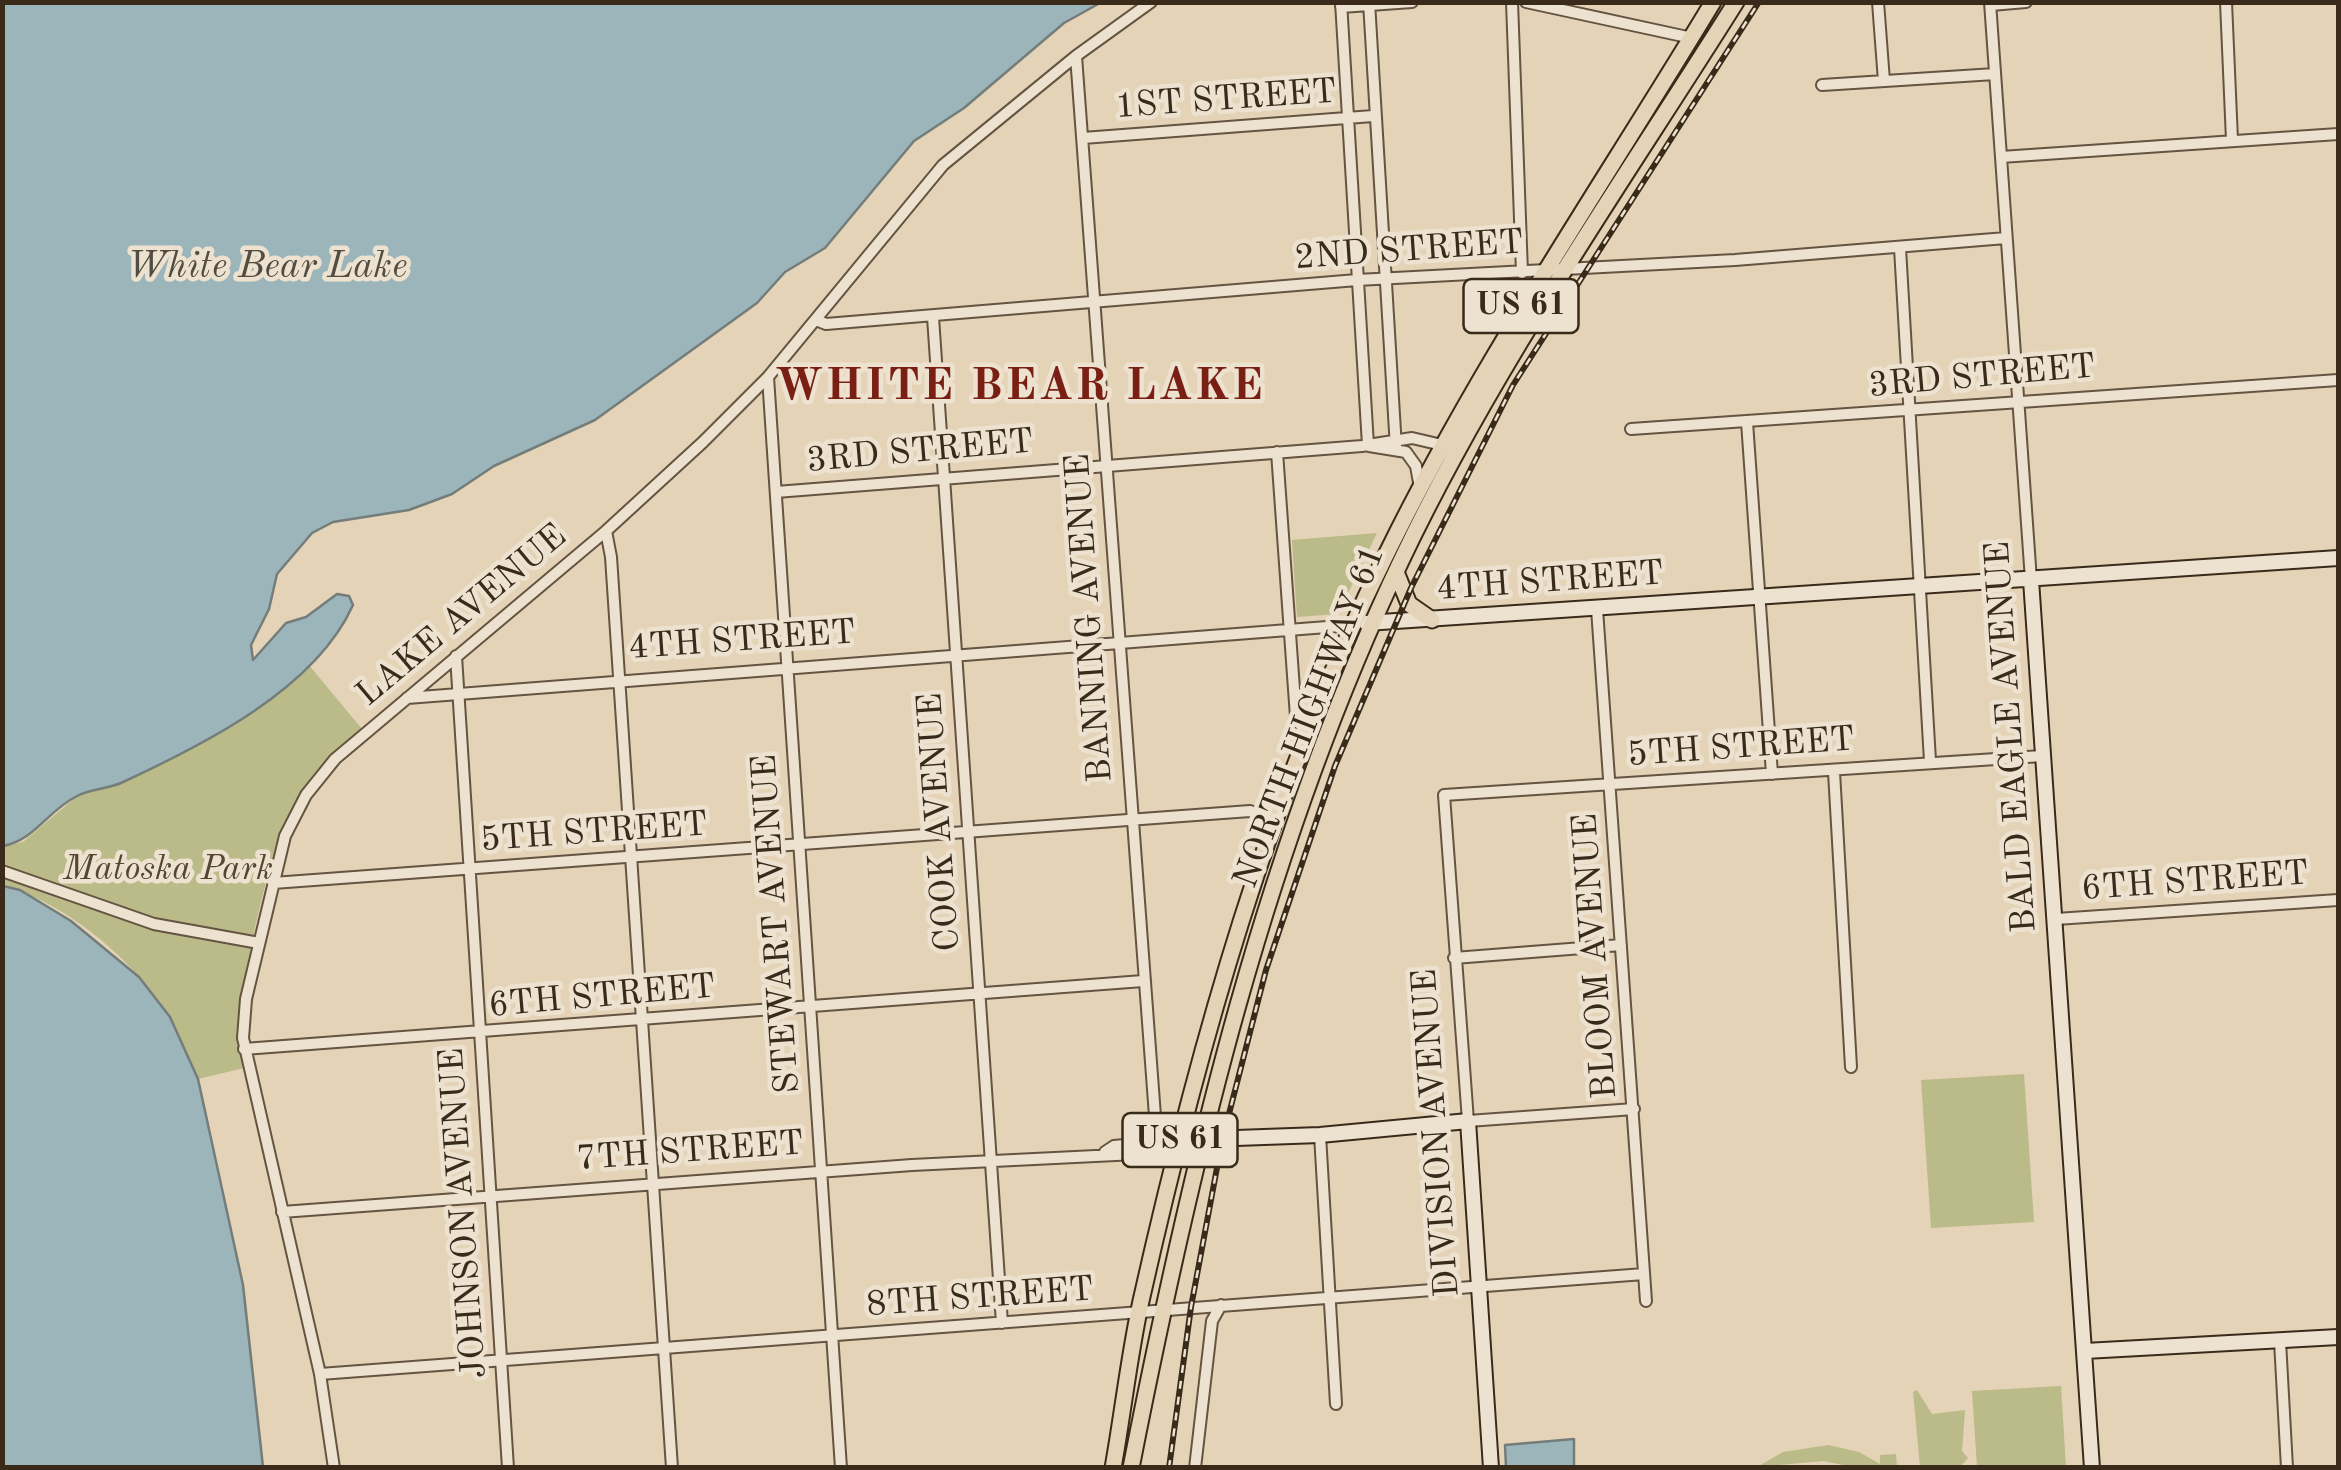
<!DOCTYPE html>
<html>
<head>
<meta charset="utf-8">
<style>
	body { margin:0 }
	#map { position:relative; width:2341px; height:1470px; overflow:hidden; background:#e4d3b6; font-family:"Old Standard TT",serif }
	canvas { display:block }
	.frame { position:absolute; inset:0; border:5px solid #392a1a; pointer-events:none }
</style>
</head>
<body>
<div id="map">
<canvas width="2341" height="1470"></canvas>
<div class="frame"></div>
</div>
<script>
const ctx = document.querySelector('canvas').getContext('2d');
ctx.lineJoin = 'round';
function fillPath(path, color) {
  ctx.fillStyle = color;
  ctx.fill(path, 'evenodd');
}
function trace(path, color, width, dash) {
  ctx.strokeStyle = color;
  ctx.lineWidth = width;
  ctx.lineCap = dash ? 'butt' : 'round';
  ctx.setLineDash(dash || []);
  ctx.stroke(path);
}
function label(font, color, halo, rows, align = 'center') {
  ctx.font = font + ' "Old Standard TT",serif';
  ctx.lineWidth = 9;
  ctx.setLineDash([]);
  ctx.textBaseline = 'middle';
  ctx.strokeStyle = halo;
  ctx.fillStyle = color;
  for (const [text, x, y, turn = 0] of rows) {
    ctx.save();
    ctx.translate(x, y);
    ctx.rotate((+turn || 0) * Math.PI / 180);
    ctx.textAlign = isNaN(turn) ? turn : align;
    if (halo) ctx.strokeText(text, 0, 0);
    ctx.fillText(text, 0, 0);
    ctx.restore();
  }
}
fillPath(new Path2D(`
	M1377,533l-39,81 -41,3 -5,-77z
	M308,664l54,65c-23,20 -46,42 -63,68 -32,51 -68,213 -55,271l-46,11c-11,-20 -18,-45 -30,-64 -33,-54 -104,-114 -165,-129v-40l20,-4 54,-46 39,-11 73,-38z
	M2024,1074l10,148 -103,6 -10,-148z
	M2061,1386l5,81h-89l-5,-76z
	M1917,1390l15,24 33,-4 -3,41 6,7 -8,9h-40l-7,-75z
	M1828,1445l31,7 21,12v-9l16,-1 1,13h-44l-30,-6 -66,6 26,-15z`), '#bbba89');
const water = new Path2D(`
	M3,2h1097v1l-36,20 -100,85 -50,33 -89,107 -40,24 -28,31 -162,117 -101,46 -42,28 -43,16 -76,12 -21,11 -35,41 -8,35 -18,36 2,15 33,-37 20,-6 31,-23 12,2 4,9c-38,85 -152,141 -232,178 -14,6 -31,6 -44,13 -30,15 -42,44 -74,50z
	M3,886l17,4 51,31 68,56 31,40 28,62 45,206 20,182h-260z
	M1574,1439v28h-68l-1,-22z`);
fillPath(water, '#9bb5ba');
trace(water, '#747d7a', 2.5);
const street = new Path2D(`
	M1341,2l27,443
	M1369,2l27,446
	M1512,2l10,271
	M1526,2l166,36
	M1878,2l6,79
	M1990,2l41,578
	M2226,2l6,138
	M1991,5l35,-3
	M1341,7l71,-5
	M1076,56l79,1060 9,17 10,8
	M1822,85l173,-11
	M1083,138l290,-22
	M2001,157l337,-23
	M1900,248l30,513
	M933,317l69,1006
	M816,320l10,4 531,-44 378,-20 271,-22
	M768,377l73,1091
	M1747,422l25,352
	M1631,429l707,-49
	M1369,446l37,6 10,14 4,22
	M1277,452l19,265 11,19
	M776,492l586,-46 50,-8 30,7
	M606,531l5,26 61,911
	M1597,609l49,692
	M456,656l52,812
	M407,698l946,-73
	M1834,772l17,295
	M2,871l152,53 105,19
	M273,883l977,-72 26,10
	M2056,919l282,-19
	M1454,958l167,-13
	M244,1049l899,-68
	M1634,1109l-166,12 -24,-326 598,-39
	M1320,1135l16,269
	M1105,1152l9,-6 61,-6
	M282,1212l630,-47 265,-13
	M2280,1341l7,127
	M320,1374l1324,-100
	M334,1468l-14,-94 -77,-336 3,-39 39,-163 21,-41 29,-36 271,-228 97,-89 65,-65 175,-212 133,-109 75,-54
	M1195,1468l17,-147 9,-16`);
const secondary = new Path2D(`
	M2031,580l61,888
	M1366,623l972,-65
	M1180,1140l140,-5 148,-14 23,347
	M2085,1351l253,-14`);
const primary = new Path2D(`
	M1396,572l13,32 23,16
	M1113,1468c10,-56 16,-112 28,-167 57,-254 129,-512 245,-746 95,-194 216,-369 327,-553
	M1131,1468c61,-310 134,-621 270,-907 93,-196 220,-376 335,-559`);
trace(street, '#645441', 14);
trace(secondary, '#392a1a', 18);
trace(primary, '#392a1a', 19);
trace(street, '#ede2d0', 10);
trace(secondary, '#ede2d0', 14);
trace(primary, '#e4d3b6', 15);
const rail = new Path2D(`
	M1169,1468l22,-161 31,-166 44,-171 69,-204 76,-178 102,-203 246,-383`);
trace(rail, '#392a1a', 6);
trace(rail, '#ede2d0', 2.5, [8]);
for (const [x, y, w] of [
	[1521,306,115],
	[1180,1140,115]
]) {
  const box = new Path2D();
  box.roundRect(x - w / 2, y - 27, w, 54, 8);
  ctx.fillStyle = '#ede2d0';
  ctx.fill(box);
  trace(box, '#392a1a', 2.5);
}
label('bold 32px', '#392a1a', null, [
	["US 61",1521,306],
	["US 61",1180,1140]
]);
label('35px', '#392a1a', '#ede2d0', [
	["1ST STREET",1226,100,-4],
	["2ND STREET",1409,251,-4],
	["3RD STREET",1982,377,-5],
	["3RD STREET",920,452,-5],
	["4TH STREET",1550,582,-4],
	["LAKE AVENUE",462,616,-40],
	["BANNING AVENUE",1090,618,-94],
	["4TH STREET",742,641,-4],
	["NORTH HIGHWAY 61",1310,717,-69],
	["BALD EAGLE AVENUE",2012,737,-94],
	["5TH STREET",1741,748,-4],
	["COOK AVENUE",940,822,-94],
	["5TH STREET",594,833,-4],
	["6TH STREET",2195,882,-4],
	["STEWART AVENUE",777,924,-94],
	["BLOOM AVENUE",1596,956,-94],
	["6TH STREET",602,997,-5],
	["DIVISION AVENUE",1437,1133,-94],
	["7TH STREET",690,1152,-4],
	["JOHNSON AVENUE",464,1213,-94],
	["8TH STREET",980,1298,-4]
]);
label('italic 35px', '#534730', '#ede2d0', [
	["Matoska Park",168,870]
]);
label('italic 38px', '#524d42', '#ede2d0', [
	["White Bear Lake",267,267]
]);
ctx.letterSpacing = '2.5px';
label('bold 45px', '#7a1f14', '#ede2d0', [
	["WHITE BEAR LAKE",1020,387]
]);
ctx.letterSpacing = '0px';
</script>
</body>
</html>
